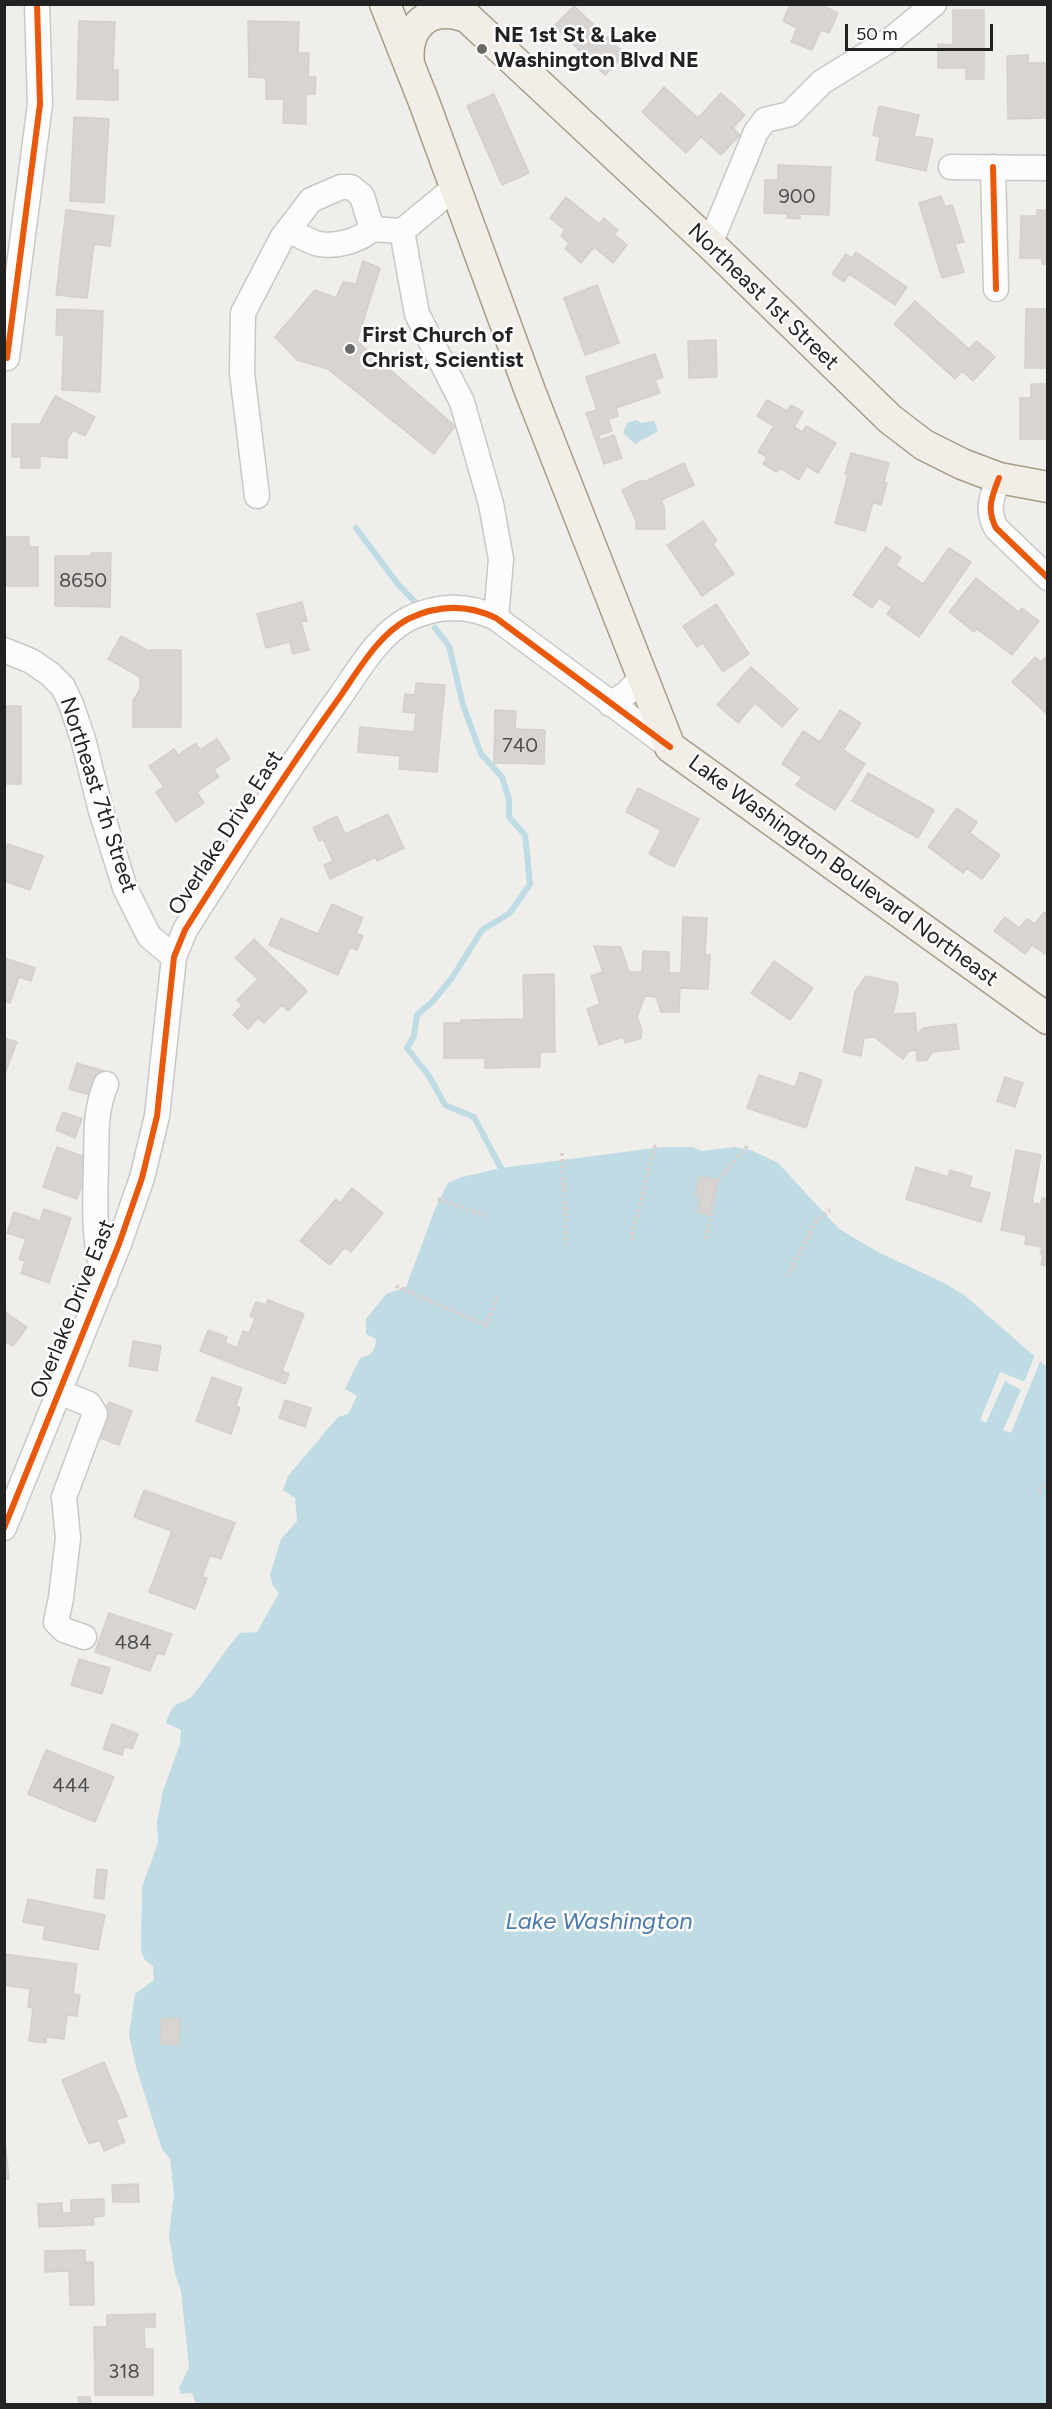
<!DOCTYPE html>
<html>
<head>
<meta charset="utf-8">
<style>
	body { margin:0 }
	#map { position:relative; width:1052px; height:2409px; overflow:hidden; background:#f0eeeb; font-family:Figtree,sans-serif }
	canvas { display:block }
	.frame { position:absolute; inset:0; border:6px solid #222; pointer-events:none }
	.scale { position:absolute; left:845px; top:24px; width:148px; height:27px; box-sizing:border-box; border:3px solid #222; border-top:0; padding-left:8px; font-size:18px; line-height:21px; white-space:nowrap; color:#222; -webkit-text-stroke:4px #fff; paint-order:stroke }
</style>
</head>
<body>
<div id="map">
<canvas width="1052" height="2409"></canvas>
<div class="frame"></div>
<div class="scale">50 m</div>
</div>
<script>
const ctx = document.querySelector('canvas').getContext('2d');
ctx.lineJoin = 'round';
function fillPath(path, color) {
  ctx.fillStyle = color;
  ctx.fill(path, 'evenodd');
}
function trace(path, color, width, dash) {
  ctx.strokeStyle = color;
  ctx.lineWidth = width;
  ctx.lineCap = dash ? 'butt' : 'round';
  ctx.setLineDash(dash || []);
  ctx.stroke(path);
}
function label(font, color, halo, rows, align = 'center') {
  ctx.font = font + ' Figtree,sans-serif';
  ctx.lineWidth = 5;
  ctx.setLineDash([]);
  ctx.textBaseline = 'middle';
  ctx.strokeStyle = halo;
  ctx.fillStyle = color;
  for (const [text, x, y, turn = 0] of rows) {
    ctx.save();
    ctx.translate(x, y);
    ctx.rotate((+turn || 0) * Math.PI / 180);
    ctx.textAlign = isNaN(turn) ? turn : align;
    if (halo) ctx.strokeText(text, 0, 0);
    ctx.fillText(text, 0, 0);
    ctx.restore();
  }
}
fillPath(new Path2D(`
	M636,420l5,3 13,-2 4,10 -23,13 -12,-11 4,-10z
	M662,1147h30l10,4 33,-4 16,3 27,13 61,66 39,23 64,30 22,13 83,72v1037h-851l-4,-11 -11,1 -2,-6 10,-21 -8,-76 -6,-17 -6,-39 5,-42 -4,-34 -8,-10 -26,-82 -7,-32 6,-41 19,-14 -1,-14 -8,-6 -4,-9 1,-64 16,-44 -1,-21 6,-31 17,-47 1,-14 -15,-7c9,-29 16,-14 28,-29 16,-20 29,-42 46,-61l17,-1 22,-39 -6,-7 -3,-11 11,-36 16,-18 -2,-23 -12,-8 5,-14 50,-59 10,-3 9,-18 -12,-7 15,-31c13,-3 15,-7 16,-19l-10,-5v-15l20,-25 20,-7 29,-78 13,-26 14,-6 39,-9z`), '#bfdbe3');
fillPath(new Path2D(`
	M1035,1355l6,4 -30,74 -8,-3 18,-40 -16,-9 -19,42 -6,-3 20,-48 23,9 2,-1z`), '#f0eeeb');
trace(new Path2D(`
	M356,528l41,55 17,18
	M435,628l14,18 14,59 18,49 21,23 7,22v18l16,18 5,49 -20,29 -28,17 -30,48 -20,24 -15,13 -3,21 -7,12 22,28 16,29 29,12 30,57`), '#bfdbe3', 6);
const building = new Path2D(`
	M790,4h29l19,9 -9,20 -8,-3 -9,20 -21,-8 6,-14 -14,-7z
	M574,6l51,48 -20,21 -51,-49z
	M953,10h31v69h-18v-11h-28v-24l15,1z
	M79,21l36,1 -2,48h5v30l-41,-1z
	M248,21l51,1 -1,31h11l-1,24h8l-1,17h-9v30l-23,-1 1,-24h-18v-21l-17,-1z
	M1028,55v8h20v55l-40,1 -1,-63z
	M664,87l34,31 23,-25 24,22 -12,13 7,7 -19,20 -20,-18 -15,16 -44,-41z
	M494,94l35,79 -27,12 -35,-79z
	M879,106l40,9 -5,21 19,3 -7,32 -50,-11 4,-23 -7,-2z
	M74,117l35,2 -5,84 -34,-2z
	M778,165l53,2 -2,48 -29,-1v5l-13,-1v-4l-23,-1 1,-33h13z
	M941,196l4,11 7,-2 12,37 -9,2 9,28 -22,6 -23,-75z
	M566,197l33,27 5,-6 14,12 -4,4 13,11 -14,18 -19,-16 -13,16 -16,-14 4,-6 -8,-7 4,-6 -15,-12z
	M66,210l48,6 -4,30 -16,-2 -7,54 -31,-3z
	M1037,210h11v54h-6v-6h-22l1,-42h16z
	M856,252l51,35 -12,18 -46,-31 -5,8 -12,-8 14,-20 6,4z
	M363,261l17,7 -23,73 98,85 -21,28 -106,-85 -31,-9 -22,-23 40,-47 21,8 7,-16 13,2z
	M597,285l22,58 -34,12 -21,-57z
	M915,301l54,48 8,-8 18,16 -22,24 -11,-10 -7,8 -61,-55z
	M57,309l46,2 -3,81 -38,-2 2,-55h-8z
	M1026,309h22v59h-23z
	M716,340l1,37 -28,1 -1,-37z
	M655,354l8,23 -8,3 5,13 -44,15 2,8 -10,3 4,12 -13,4 1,5 14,-5 8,23 -18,6 -18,-51 11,-3 -11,-33z
	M1031,384h17v55h-28v-41h11z
	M55,396l40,21 -10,19 -12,-6 -6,10v18l-27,-2v12h-19v-11h-9v-33h28z
	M767,400l20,11 4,-6 12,7 -9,15 8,5 4,-6 30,17 -18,30 -11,-7 -8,14 -19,-12 -3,4 -14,-8 4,-7 -9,-5 16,-26 -17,-10z
	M851,453l38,10 -5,19 3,1 -6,22 -8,-3 -8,29 -30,-8 13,-48 -3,-1z
	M684,463l10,22 -33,15 3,6 1,23h-29v-8l-14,-31 18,-9h6z
	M703,521l14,20 -4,3 21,30 -32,22 -35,-51z
	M4,537h25v10h9v39h-34z
	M886,547l15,10 -5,8 27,19 26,-36 22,14 -52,75 -32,-23 5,-7 -13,-9 -7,10 -19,-13z
	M91,553h20l-1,54 -55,-1v-50h36z
	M976,578l43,34 3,-4 17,13 -27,34 -35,-26 -3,3 -25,-20z
	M302,602l5,19 -6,1 8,28 -16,4 -3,-12 -24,6 -9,-34z
	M716,604l33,50 -26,18 -20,-29 -6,4 -14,-21z
	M121,636l26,14h34v77h-48v-26l7,-12v-12l-32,-18z
	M1047,656l1,1v58l-36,-33 23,-25 6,5z
	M751,667l47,42 -16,18 -27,-24 -17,20 -21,-18z
	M416,683l29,2 -8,87 -38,-3 1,-13 -42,-4 2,-25 54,5 2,-19 -13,-1 2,-18 10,1z
	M4,706h17v78h-17z
	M495,710l21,1 -1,18 30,1 -1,34 -50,-1z
	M840,710l21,13 -18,27 22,14 -30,46 -39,-25 6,-8 -20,-13 21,-33 17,11z
	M217,739l13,20 -16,10 5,8 -22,15 7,11 -28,19 -20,-30 8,-5 -15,-21 25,-17 4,6 18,-12 4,7z
	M868,773l66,37 -16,28 -66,-37z
	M638,788l61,31 -25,48 -25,-13 12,-24 -35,-18z
	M957,808l20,14 -7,11 30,22 -18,24 -16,-11 -3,5 -35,-26z
	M388,814l16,34 -27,13 -1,-4 -46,22 -6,-14 9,-4 -10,-22 -4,2 -6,-13 24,-12 8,18z
	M8,844l35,12 -13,34 -26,-9v-28z
	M332,904l31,14 -7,15 7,3 -6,14 -7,-3 -12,28 -69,-30 12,-27 37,16z
	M1044,912l4,3v41l-16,-11 -7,9 -31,-23 11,-14 14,11 8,-9 8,5z
	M683,917l24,1 -2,37h5l-2,34 -28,-1 -1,24h-18l-5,-15 -11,-1 -8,21 5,13 -1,8 -16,5 -2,-6 -24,8 -12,-36 13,-5 -9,-28 12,-4 -9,-26 27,1 8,25h13l1,-21 26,1v21h12z
	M254,939l53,52 -19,20 -6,-6 -18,18 -6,-5 -10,11 -15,-14 9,-10 -5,-5 21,-21 -23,-21z
	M4,958l31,10 -4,13 -12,-4 -9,26 -6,-2z
	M774,961l39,27 -23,32 -39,-27z
	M554,974l1,78h-15v15l-55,1v-10h-41v-35h17v-3l63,-1 -1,-44z
	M866,976l31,7 1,8 -5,23 22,-1 2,22 6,-7 33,-4 3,25 -27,3 -5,8 -10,1 -1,-11 -7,1 -6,8 -29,-22 -10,1 -3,18 -18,-4 12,-60z
	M4,1038l13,4 -13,34z
	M77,1063l27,8 -7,26 -28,-8z
	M800,1072l22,8 -16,48 -59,-20 12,-33 36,12z
	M1005,1077l18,6 -8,24 -18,-6z
	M63,1112l19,7 -7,19 -19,-8z
	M57,1147l34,12 -14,40 -34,-12z
	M1016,1150l25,5 -9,48 9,1 1,-6 6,1v67l-7,-1 2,-11h-3l2,-7 -17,-3 1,-9 -25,-5z
	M916,1167l32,10 2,-7 22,7 -3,10 21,6 -9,29 -75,-23z
	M700,1176l17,4 -8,35 -12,-3 4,-15 -6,-1z
	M352,1188l31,25 -32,39 -6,-5 -15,18 -30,-24 36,-42 4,4z
	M44,1209l27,9 -22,65 -28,-10 4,-12 -6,-2 7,-20 -19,-6 7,-21 26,9z
	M268,1300l36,14 -22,57 7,3 -4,10 -85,-33 8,-21 19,7 -2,6 12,5 6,-17 6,2 6,-15 -5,-2 6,-14 10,3z
	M4,1311l23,16 -14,19 -9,-5z
	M133,1341l28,5 -4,25 -28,-5z
	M212,1377l30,11 -6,18 4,2 -9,26 -35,-13z
	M285,1400l26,8 -6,19 -26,-9z
	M109,1402l23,9 -13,34 -24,-9z
	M144,1490l91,33 -14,36 -11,-4 -8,22 5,1 -12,31 -46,-17 23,-61 -38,-14z
	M109,1613l63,21 -8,21 -7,-2 -7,18 -55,-19z
	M79,1659l31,9 -8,26 -31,-9z
	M112,1724l26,10 -6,15 -7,-3 -3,9 -19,-6z
	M46,1750l68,27 -19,45 -67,-28z
	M97,1869l10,1 -3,29 -10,-1z
	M28,1899l77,16 -7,35 -55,-11 2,-13 -22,-4z
	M4,1954l73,10 -4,30 7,1 -3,21 -10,-1 -3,24 -18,-2v6l-17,-2 4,-33 -5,-1 2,-18 -26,-4z
	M161,2018l19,1 -1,26 -19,-1z
	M104,2062l23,54 -11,4 9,22 -21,9 -4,-11 -11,4 -27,-64z
	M4,2131l5,48 -5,1z
	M138,2184l1,18h-26l-1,-17z
	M104,2199v17l-11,1 1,8 -55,2 -1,-23 24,-1v10h9v-13z
	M85,2250v12h8l1,43h-24l-1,-34 -24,1v-21z
	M155,2314v13h-11l1,22h8v46h-58l-1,-68h13v-12z
	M78,2397h12l1,7h-12z`);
fillPath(building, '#d7d4d2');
trace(building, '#d3d0cc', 1.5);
const minor = new Path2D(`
	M951,167l97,1
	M993,167l3,122
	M454,188l-52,43 15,83 45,88 29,102 10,55 -5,59
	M288,230c10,4 21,12 31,14 17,3 40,-3 53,-15
	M710,244l46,-112 9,-12 25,-6 32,-32 71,-44 41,-34
	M7,358l33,-254 -3,-100
	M999,478c-7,18 -13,31 -3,50l52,50
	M257,496l-15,-123 1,-60 39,-75 29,-38 30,-13h10l11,9 10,33 30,2
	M4,650l27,11 19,13 13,13 8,17 12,35 18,72 24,77 24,48 25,21
	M610,704l17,-11 15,-16
	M105,1281c-12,-38 -10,-76 -9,-115 1,-30 -2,-52 10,-82
	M59,1392l30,12 6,10 -31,83 4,41 -7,60 -5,24 8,8 20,7
	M4,1528l115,-284 23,-66 15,-62 17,-159 11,-27c50,-79 100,-157 154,-232 19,-27 39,-63 69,-79 29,-14 59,-15 88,-1l174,129`);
const major = new Path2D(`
	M385,4l39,98 106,289 140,356 378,272
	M453,4l257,240 180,175 34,26 38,19 37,14 49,9
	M409,63c-4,-38 21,-59 57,-46`);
trace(minor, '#c9c8c7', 27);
trace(major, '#a79c86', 33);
trace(new Path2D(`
	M562,1153l5,92
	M438,1199l52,18
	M706,1239l11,-57 31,-37
	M631,1241l25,-99
	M787,1276l29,-54 14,-12
	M396,1286l90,39 12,-28
	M1039,1492l9,-12`), '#dccecd', 4, [3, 3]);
trace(minor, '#fdfcfc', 24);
trace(major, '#f3ede7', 30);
trace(new Path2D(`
	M993,167l3,122
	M7,358l33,-254 -3,-100
	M999,478c-7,18 -13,31 -3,50l52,50
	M4,1528l115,-284 23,-66 15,-62 17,-159 11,-27c50,-79 100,-157 154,-232 19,-27 39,-63 69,-79 29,-14 59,-15 88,-1l174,129`), '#e8590c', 6);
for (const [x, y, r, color] of [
	[482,49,6,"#6a6968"],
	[350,349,6,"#6a6968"]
]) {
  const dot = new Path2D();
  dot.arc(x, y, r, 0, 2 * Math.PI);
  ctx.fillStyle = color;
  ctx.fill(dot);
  trace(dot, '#fff', 2);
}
label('20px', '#4f4e4e', null, [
	["900",797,197],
	["8650",83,581],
	["740",520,746],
	["484",133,1643],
	["444",71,1786],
	["318",124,2372]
]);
label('bold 22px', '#222', '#fff', [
	["NE 1st St & Lake",494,36],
	["Washington Blvd NE",494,61],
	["First Church of",362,336],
	["Christ, Scientist",362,361]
], 'left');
label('22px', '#222', '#fff', [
	["Northeast 1st Street",763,297,44],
	["Northeast 7th Street",98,795,72],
	["Overlake Drive East",226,833,-57],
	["Lake Washington Boulevard Northeast",843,871,36],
	["Overlake Drive East",73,1309,-68]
]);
label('italic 24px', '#4a7aab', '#fff', [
	["Lake Washington",599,1922]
]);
</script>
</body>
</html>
